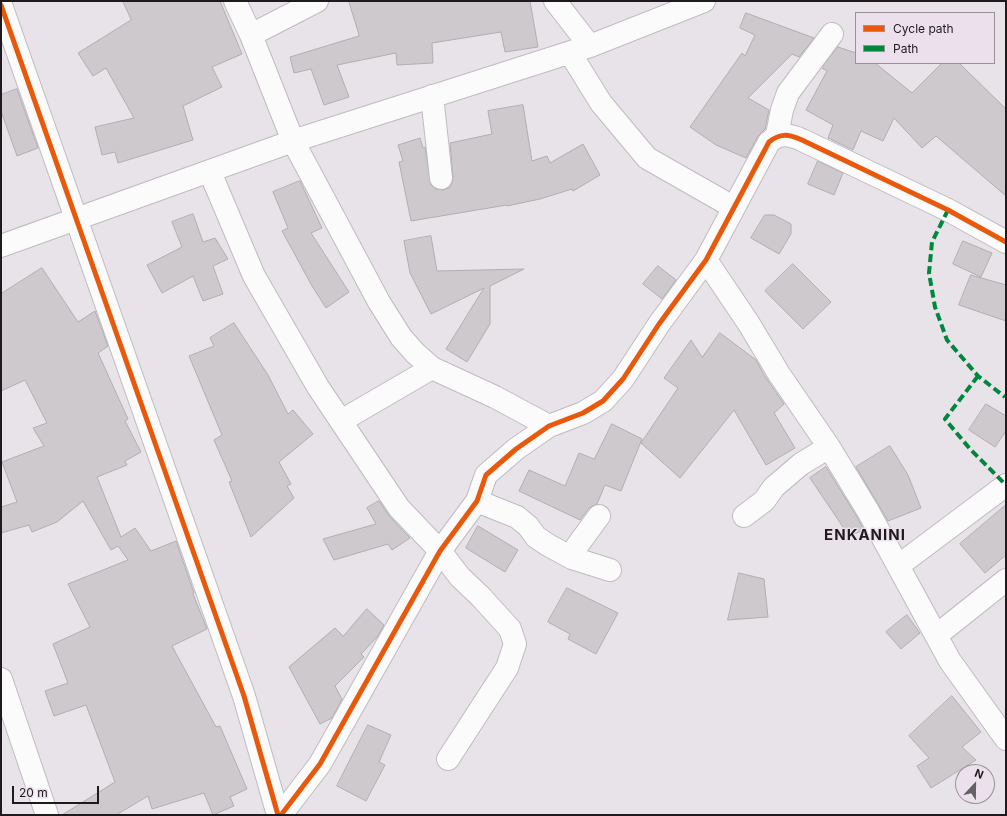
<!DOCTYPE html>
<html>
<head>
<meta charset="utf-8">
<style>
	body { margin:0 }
	#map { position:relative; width:1007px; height:816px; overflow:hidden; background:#e8e3e8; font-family:Inter,sans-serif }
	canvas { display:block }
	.frame { position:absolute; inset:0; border:2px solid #1e1a1e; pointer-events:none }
	.legend { position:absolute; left:855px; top:12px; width:140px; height:52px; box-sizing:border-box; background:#ebe0eb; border:1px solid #999199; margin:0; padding:5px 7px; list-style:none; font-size:12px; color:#1e1a1e }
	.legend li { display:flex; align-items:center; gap:8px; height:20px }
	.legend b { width:20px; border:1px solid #999199 }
	.north { position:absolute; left:955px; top:764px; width:40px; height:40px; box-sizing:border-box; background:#ebe0eb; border:1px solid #999199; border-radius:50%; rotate:22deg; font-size:11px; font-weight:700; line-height:16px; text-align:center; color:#1e1a1e }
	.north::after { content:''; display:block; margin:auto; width:14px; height:18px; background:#656065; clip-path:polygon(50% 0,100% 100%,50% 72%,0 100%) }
	.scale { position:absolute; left:12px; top:786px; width:87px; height:18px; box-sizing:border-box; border:2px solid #1e1a1e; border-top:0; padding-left:5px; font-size:12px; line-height:14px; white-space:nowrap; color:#1e1a1e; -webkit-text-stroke:3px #ebe0eb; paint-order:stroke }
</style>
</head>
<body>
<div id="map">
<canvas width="1007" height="816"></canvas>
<div class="frame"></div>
<ul class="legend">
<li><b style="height:5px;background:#e8590c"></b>Cycle path</li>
<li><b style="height:5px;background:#00873e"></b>Path</li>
</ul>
<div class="north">N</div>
<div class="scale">20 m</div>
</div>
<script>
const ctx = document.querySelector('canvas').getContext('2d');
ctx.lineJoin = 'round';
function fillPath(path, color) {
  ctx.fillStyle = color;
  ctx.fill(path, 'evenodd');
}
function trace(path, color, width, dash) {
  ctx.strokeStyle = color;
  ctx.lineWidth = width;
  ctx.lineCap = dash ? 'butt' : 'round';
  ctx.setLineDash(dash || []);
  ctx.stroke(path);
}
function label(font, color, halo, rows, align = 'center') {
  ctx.font = font + ' Inter,sans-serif';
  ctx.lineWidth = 3;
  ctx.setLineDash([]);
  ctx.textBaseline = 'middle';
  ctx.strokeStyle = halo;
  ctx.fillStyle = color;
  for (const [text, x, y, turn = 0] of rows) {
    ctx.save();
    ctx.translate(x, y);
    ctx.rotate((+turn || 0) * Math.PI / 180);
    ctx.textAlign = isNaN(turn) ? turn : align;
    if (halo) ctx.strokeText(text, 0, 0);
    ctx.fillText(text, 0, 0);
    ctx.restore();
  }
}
const building = new Path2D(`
	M123,1h97l22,53 -30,13 10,20 -39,19 10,34 -75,23 -3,-11 -13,3 -7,-28 39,-9 -28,-50 -13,8 -15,-23 53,-33z
	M349,1h181l8,46 -33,5 -4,-20 -69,11 1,20 -36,2 -1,-12 -59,12 12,32 -25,8 -13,-36 -17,4 -4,-16 69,-21z
	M746,13l68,25 -15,19 -7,-3 -44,44 21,12 -4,19 -7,7 -12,22 -30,-13 -26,-18 52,-74 3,3 10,-21 -15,-7z
	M838,47l18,6v10h19l37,30 30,-30h17l47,46v87l-70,-60 -14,12 -28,-30 -11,23 -22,-10 -8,19 -25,-12 5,-13 -27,-15 21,-39 -5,-3z
	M17,89l21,59 -21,8 -16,-45v-16z
	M523,105l9,56 15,-5 3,7 33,-19 17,31 -27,16 -1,-2 -32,10 -33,7v-1l-96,16 -12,-59 4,-1 -5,-16 22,-7 3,10 2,-1 6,38 5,4 7,1 6,-2 3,-5 1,-6 -3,-34 42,-9 -4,-23z
	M818,161l25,12 -9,22 -26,-11z
	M300,181l22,47 -11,5 38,59 -23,16 -14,-22 -30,-55 6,-3 -15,-36z
	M193,214l10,28 12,-4 13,21 -15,7 10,28 -20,7 -10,-25 -31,17 -15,-28 35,-18 -10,-25z
	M765,215h9l17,9v10l-12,20 -28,-16z
	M431,236l6,35 87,-2 -34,17v38l-23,38 -21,-13 38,-61 -53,26 -21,-41 -6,-32z
	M963,241l29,12 -11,24 -28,-13z
	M793,264l38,38 -28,27 -38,-38z
	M658,266l18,14 -14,19 -19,-15z
	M42,268l36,54 17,-11 13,35 -10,7 30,66 -3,2 16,31 -16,9 2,4 -30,12 24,60 14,-9 16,23 25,-10 18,52 -1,1 14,35 -35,17 44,81 4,-1 27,63 -17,8 4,9 -21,9 -9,-22 -52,16 -4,-13 -32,19h-54l53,-33 -29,-77 -32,11 -9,-25 23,-8 -15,-39 37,-17 -22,-43 60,-24 -10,-14 -7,4 -28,-49 -26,21 -25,10 -3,-7 -28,8v-26l16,-5 -15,-40 42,-16 -11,-18 14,-5 -22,-43 -24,11v-97z
	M971,275l35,10v36l-47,-16z
	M234,323l34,52 20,39 5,-4 20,24 -34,28 12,22 -4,2 7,12 -43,39 -22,-55 3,-1 -18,-41 8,-5 -33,-79 25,-10 -4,-8z
	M720,333l36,27 8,15 20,29 -10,9 21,35 -29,17 -32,-55 -54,68 -39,-35 37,-55 -14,-10 27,-38 11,17z
	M986,404l20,12v15l-11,16 -26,-17z
	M612,424l30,15 -21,52 -16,-6 -8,19 -8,4 -9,12 -61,-29 10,-21 36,16 14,-33 15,6z
	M890,446l18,29 13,33 -33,13 -32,-54z
	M826,467l31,50 7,13 -15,6 -39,-58z
	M379,501l11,16 20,21 -18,12 -4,-6 -54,16 -11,-21 53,-15 -9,-16z
	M1006,505v50l-21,18 -25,-29z
	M478,526l40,24 -13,22 -39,-24z
	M739,573l25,6 4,38 -40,3z
	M567,588l51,25 -22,41 -28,-15 2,-5 -22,-12z
	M367,609l17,16 -6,11 -17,18 3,3 -29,29 7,13 -10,19 -12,6 -31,-57 46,-39 8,8z
	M907,615l13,18 -19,16 -15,-17z
	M952,696l29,36 -19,15 14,13 -45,28 -14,-22 12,-8 -20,-22z
	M368,725l23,10 -12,27 6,3 -19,36 -29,-15z`);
fillPath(building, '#cdc9cd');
trace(building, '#b1adb1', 1);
const minor = new Path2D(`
	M235,1l16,34 42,106 86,161 22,35 14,16 17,15 63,29 54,29
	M555,1l35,45
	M1,5l243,691 34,119
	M251,35l66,-34
	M570,53l31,50 46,55 86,49
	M432,96l9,82
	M777,135l5,-25 6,-17 44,-59
	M210,172l44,104 64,111 81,121 41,43 20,26 21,20 29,32 5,15 -8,24 -59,91
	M1,246l292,-105 297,-95 114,-45
	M706,260l43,64 30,50 50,73 39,64 82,150 56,78
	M341,421l91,-53
	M477,501l40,16 11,9 8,11 12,8 24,13 38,12
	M744,516l20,-15 10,-14 27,-23 28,-17
	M572,558l5,-12 22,-30
	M898,566l108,-81
	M937,635l69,-55
	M1,679l46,136
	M281,815l39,-51 120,-213 37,-50 9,-26 30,-26 33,-23 34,-13 20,-12 20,-22 36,-55 47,-64 63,-118c11,-9 19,-8 33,-2l146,70 58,32`);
trace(minor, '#bfbbbf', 24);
trace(minor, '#fcfbfc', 22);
trace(new Path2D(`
	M948,210l-16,32 -3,31 6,34 12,33 31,36 27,21
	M978,376l-33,43 25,30 36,36`), '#00873e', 4, [8, 4]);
trace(new Path2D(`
	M1,5l243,691 34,119
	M281,815l39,-51 120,-213 37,-50 9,-26 30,-26 33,-23 34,-13 20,-12 20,-22 36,-55 47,-64 63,-118c11,-9 19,-8 33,-2l146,70 58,32`), '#e8590c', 5);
ctx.letterSpacing = '1px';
label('bold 15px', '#1e1a1e', '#ebe0eb', [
	["ENKANINI",865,535]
]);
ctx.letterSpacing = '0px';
</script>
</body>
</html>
